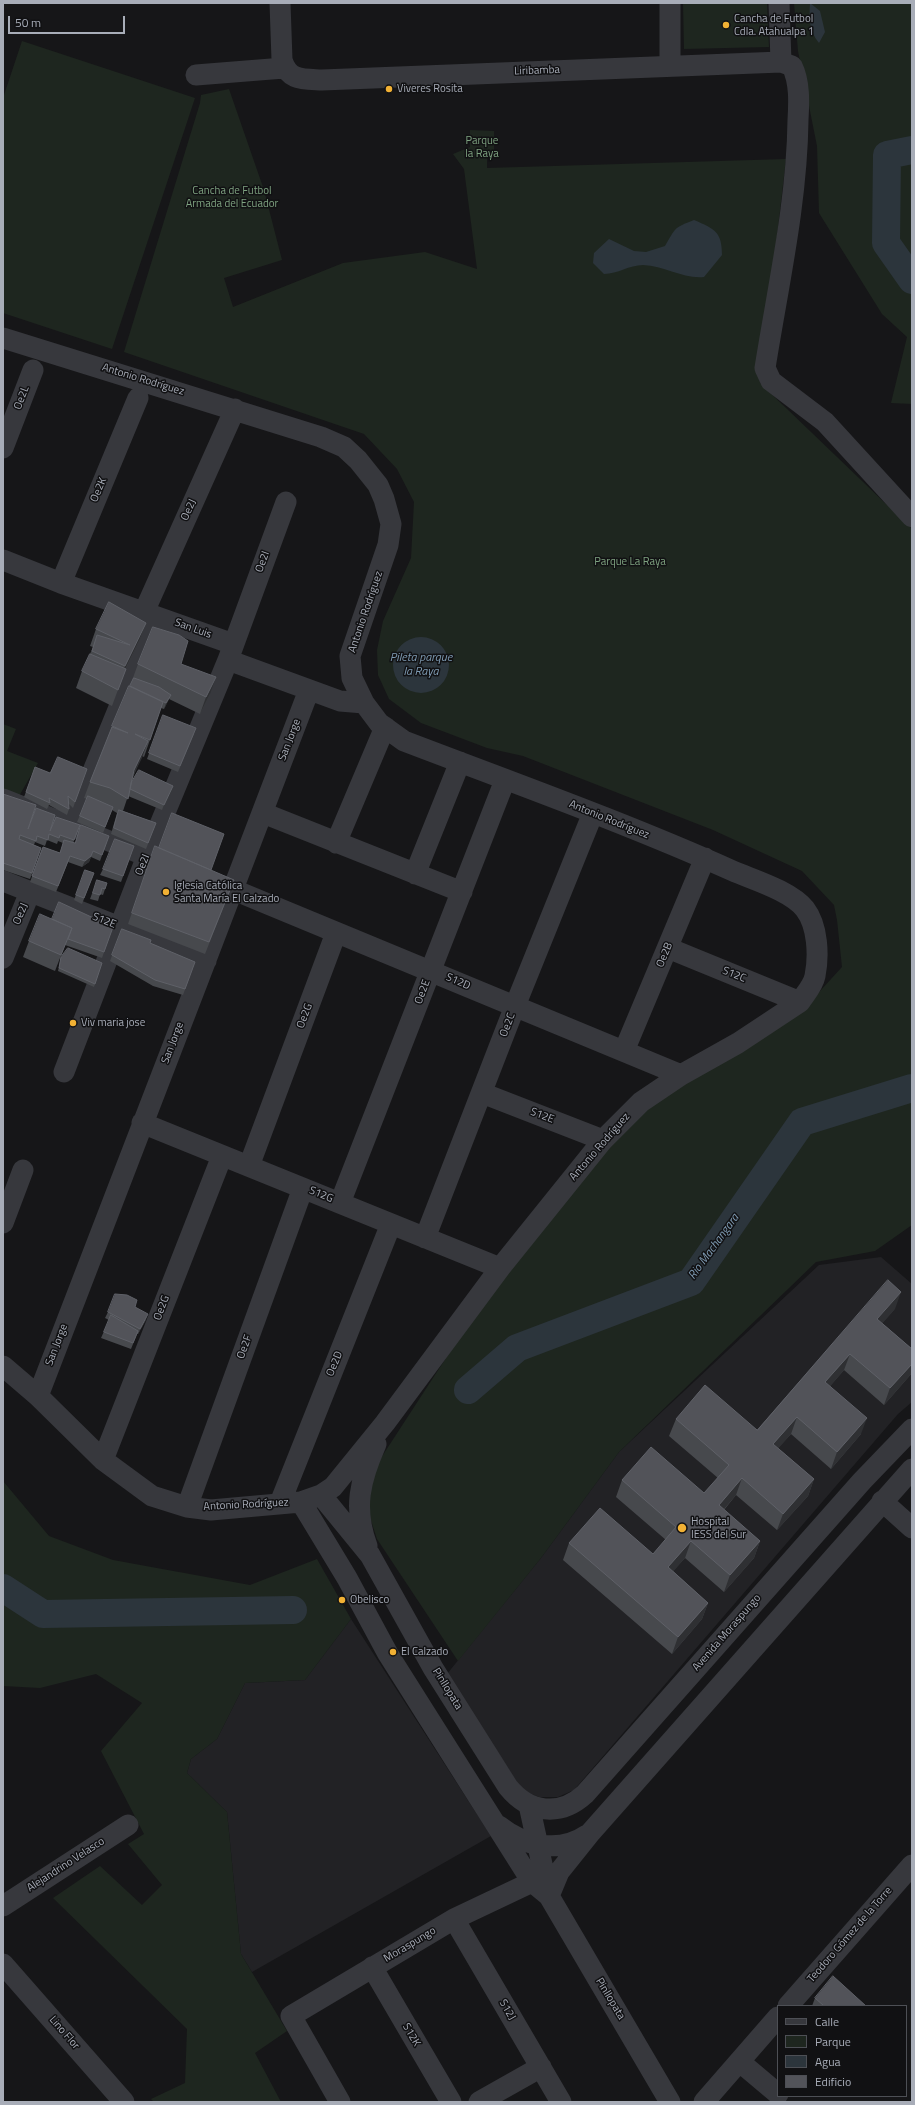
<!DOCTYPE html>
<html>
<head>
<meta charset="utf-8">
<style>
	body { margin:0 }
	#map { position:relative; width:915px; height:2105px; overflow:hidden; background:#161618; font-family:"Titillium Web",sans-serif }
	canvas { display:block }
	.frame { position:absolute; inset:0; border:4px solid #a8adb8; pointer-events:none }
	.legend { position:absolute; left:777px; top:2005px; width:130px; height:92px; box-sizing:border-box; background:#111113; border:1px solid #4d4f55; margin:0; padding:5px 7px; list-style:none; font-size:12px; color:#a8adb8 }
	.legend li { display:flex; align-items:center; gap:8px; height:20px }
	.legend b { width:20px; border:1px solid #4d4f55 }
	.scale { position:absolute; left:8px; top:16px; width:117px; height:18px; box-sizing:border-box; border:2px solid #a8adb8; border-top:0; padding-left:5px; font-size:12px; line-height:14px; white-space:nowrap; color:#a8adb8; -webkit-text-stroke:3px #111113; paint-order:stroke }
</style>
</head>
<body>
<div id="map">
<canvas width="915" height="2105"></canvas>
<div class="frame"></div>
<ul class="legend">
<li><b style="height:5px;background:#37383d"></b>Calle</li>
<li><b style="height:11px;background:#1e261f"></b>Parque</li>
<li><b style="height:11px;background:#2c353c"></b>Agua</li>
<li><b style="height:11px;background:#525359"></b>Edificio</li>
</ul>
<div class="scale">50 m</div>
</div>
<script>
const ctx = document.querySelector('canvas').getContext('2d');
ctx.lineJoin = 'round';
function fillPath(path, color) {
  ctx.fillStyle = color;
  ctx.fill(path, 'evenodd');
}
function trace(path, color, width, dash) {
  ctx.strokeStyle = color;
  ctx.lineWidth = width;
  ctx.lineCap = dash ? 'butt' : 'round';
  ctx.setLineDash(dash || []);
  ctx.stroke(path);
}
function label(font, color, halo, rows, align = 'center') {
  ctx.font = font + ' "Titillium Web",sans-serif';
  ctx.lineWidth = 3;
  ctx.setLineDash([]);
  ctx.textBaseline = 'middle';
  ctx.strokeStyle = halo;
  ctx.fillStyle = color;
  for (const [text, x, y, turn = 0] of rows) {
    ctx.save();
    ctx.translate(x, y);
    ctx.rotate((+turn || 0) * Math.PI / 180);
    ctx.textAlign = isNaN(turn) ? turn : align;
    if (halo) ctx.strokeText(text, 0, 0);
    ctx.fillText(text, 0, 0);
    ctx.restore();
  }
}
fillPath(new Path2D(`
	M881,1257l31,27v118l-14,12 -324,376 -16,7h-19l-17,-7 -75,-116 94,-116 78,-106 200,-187z
	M351,1619l140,217 -239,136 -11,-18 -14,-142 -40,-39 4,-14 26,-20 28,-56 60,-3z`), '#222225');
fillPath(new Path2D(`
	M683,3h84l2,44 -85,2z
	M794,3h118v401l-21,-1 16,-66 -25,-23 -63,-101 -2,-67 -19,-95z
	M22,41l173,57 -83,251 -109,-36v-215z
	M229,89l35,101 18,70 -58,18 9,29 110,-44 82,-11 52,17 -13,-100 -11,-15 17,-7v-17l24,1v24l-7,3v10l299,-9 -26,224 152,146v696l-37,26 -59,11 -197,190 -78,106 -83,103 -81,-122 -12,-37 12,-38 125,-192 103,-130 83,-65 112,-64 42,-46 -5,-47 -3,-15 -32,-34 -89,-41 -190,-74 -36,-8 -66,-25 -32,-24 -11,-24 -1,-25 6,-29 28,-63 3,-56 -17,-33 -33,-35 -240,-82 76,-249 1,-8z
	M3,724l13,5 -9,22 31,12 -20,35 -15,-6z
	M3,1481l46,55 64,24 137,25 67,-26 34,60 -46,61 -60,3 -28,56 -26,20 -4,14 40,39 14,142 46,77 -32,22 26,49h-127l-3,-3 34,-16 2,-54 -134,-131 47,-32 42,39 20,-20 -34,-41 16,-10 -43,-83 41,-48 -46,-29 -56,14 -37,-2z`), '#1e261f');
fillPath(new Path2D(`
	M810,3l10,8 5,21 -6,11c-10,-12 -10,-25 -9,-40z
	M694,220c21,9 28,12 28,35l-18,22c-21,2 -39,-11 -61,-12 -14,0 -25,9 -39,9l-11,-11 1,-10 15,-14 25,12 12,1 19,-6c11,-18 8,-18 29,-26z
	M393 665a28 28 0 1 1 56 0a28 28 0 1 1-56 0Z`), '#2c353c');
trace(new Path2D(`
	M912,150l-25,5 -1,88 26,37
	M468,1390l49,-42 174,-66 111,-160 110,-34
	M3,1588l40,26 250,-4`), '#2c353c', 28);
trace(new Path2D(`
	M280,3l2,57c7,21 20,19 40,20l459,-18 11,4c8,16 7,37 6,54 -1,83 -20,166 -33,248l6,13 54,41 87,95
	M670,3v63
	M779,3l2,59
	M196,75l88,-7
	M3,338l318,99 23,10 14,13 20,25 6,14 7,25 -3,21 -38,111 2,22 12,25 15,20 25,18c110,42 222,82 329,130 21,9 58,20 72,38 13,17 14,47 10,67 -2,10 -10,18 -15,26l-62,41 -57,32 -40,27 -38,38 -103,128 -115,155 -52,64 -12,8 -20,7 -90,8 -24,-3 -35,-11 -49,-36 -65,-64 -35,-30
	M3,448l30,-78
	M286,502l-58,158 112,41 24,2
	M3,560l58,23 172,61
	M61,583l77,-185
	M144,612l91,-203
	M3,799l144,57
	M263,813l199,79
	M71,825l69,-169 6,-29 -2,-15
	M336,843l49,-116
	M415,874l45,-112
	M3,881l203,80
	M234,890l447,185
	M668,948l132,54
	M3,958l27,-66
	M624,1051l81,-193
	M64,1072l83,-216 81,-196
	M482,1093l121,47
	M142,1123l358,145
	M249,1166l87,-233
	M340,1203l165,-423
	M3,1223l20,-53
	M425,1238l90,-232 78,-193
	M38,1396c90,-236 182,-470 271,-706
	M103,1460l119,-304
	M321,1495l49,60 63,113 75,119c21,26 52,30 77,7l277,-313 50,-52
	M882,1501l30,27
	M301,1502l46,76 41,76 144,228 17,14 121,206
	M280,1503l111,-279
	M187,1507l116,-319
	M367,1546c-14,-38 -7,-66 9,-102
	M529,1805l20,91
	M499,1826c25,20 60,28 88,9
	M549,1896l10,-24 32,-40 321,-363
	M3,1906l125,-81
	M454,1919l107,183
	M3,1964l121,138
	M372,1967l79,135
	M788,2006l124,-141
	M740,2062l38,32
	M340,2102l-49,-86 163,-97 78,-37
	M479,2102l62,-35
	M704,2102l74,-85`), '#37383d', 21);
fillPath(new Path2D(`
	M146,623l-6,16 -14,29 -14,38 -36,-18 6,-17 8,-17 3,-7 -3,-1 6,-17z
	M138,664h43l29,30 -10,20 -31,-15 -5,10 -3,-1 -17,49 -2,-1 -9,21 -2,6 42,3 -2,6 -9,18 -34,-14 -5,15 33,12 -10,26 -35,-15 6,-21 -5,-3 -9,23 -26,-11 10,-23 -3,-1 6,-16 16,-40 6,-16 18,-40z
	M163,715l31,19 -16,38 -31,-13z
	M35,767l15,6 37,-4 -14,39 -4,-4v5l-2,6 -18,-10 -2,4 -23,-12z
	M3,794l25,35 22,2 30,-6 -7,18h2l34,-7 -9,25 -9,-4 -2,5 -7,5 -14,-5 -12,30 -26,-10 13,-35 17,6 3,-10 -5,-2 -1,3 -10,-4 -2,6 -10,-4 -1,3 7,3 -11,31 -27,-9z
	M134,846l-13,36 -21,-7 3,-6z
	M151,857l60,13 19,21 -25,63 -77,-30z
	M85,870l9,3 -12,31 -8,-4z
	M97,880l10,3 -4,12 -3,-1 -2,7 -8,-2z
	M52,919l61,8 -11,31 -37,-13 -10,26 -32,-14 6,-16z
	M122,929l28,14 45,19 -12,33 -30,-9 -43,-25z
	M61,957l41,6 -8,24 -36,-16z
	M135,1307l11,13 -8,14h-1l-6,15 -30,-11 8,-18 -4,-2 3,-6z
	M895,1309l-13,14 30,26v24l-28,32 -40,-35 -14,16 31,48 -30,35 -40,-35 -13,14 36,31 -6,17 -31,34 -41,-35 -12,15 36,31 -6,17 -30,34 -39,-34 -12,13 35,32 -6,16 -30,35 -109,-94 6,-17 84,11 13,-14 -50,-43 6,-17 82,13 14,-15 -49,-42 7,-17 81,11z
	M815,1998l51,8h-54z`), '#47494d');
fillPath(new Path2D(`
	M146,623l-6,16 -21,43 6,-16z
	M216,677l-6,17 -10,20 6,-17z
	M171,695l-7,14 2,-6z
	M148,741l-6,17 -14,28 6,-16z
	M173,786l-2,6 -9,18 2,-5z
	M93,851l-4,11 -7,5 3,-6z
	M901,1292l-6,17 -24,27 6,-17z
	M148,1314l-2,6 -8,14 2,-5z
	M850,1354l-6,16 -25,29 6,-17z
	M912,1364v9l-28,32 6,-17z
	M797,1417l-6,17 -24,27 6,-17z
	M867,1418l-6,16 -30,35 6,-17z
	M742,1478l-6,17 -23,27 6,-17z
	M814,1479l-6,17 -31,34 6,-16z
	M691,1541l-6,17 -23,26 6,-17z
	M760,1541l-6,17 -30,34 6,-17z
	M708,1603l-6,16 -30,35 6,-17z`), '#2f3033');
const building = new Path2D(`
	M109,602l37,21 -21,43 -33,-15 5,-16 33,10 -34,-16z
	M153,627l26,8 9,6 -7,23 35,13 -10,20 -68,-33z
	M90,654l36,15 -8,21 -36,-19z
	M134,678l25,9 12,8 -5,8 -36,-17z
	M129,686l34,16 -13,38 -15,-6 13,7 -14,29 -6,29 -18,-11 -20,-6 22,-55 16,6 -16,-7z
	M163,715l33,13 -16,38 -31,-13z
	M58,757l29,12 -12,33 -7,-6 1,13 -20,-11 1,5 -24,-11 9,-25 15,6z
	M139,770l34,16 -9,19 -34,-16 1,-6z
	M3,794l33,11 -8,24 8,-21 19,7 -5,16 6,-14 24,8 -6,15 -14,-5 -1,3 -10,-4 -1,6 -11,-4 -1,5 -16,-6 -1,4 22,9 -9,25 -23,-8 -6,-2z
	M88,796l25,11 -8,20 -25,-11z
	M119,810l37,13 -8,20 -34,-15z
	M172,813l52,21 -13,36 -52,-22z
	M81,825l28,11 -7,19 -9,-4 -2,5 -6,5 -15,-5 -12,30 -26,-10 11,-29 17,6 4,-13 11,3z
	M115,839l19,7 -11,30 -20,-7z
	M155,846l79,34 -25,62 -77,-29z
	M85,870l9,3 -10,25 -8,-3z
	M97,880l10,3 -2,6 -3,-1 -2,7 -7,-2z
	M59,902l54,25 -9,25 -36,-13 4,-11 -20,-9z
	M40,914l32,14 -11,27 -32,-14z
	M122,929l29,11 -1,3 45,19 -10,27 -30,-9 -43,-25z
	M68,948l34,15 -7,21 -36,-16 2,-11z
	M888,1280l13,12 -24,27 35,30v15l-22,24 -40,-34 -25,28 42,36 -30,34 -40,-35 -24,27 41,35 -31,35 -41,-36 -23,27 41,36 -30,34 -39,-34 -23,26 40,36 -30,34 -109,-94 31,-35 53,46 23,-27 -54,-47 29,-33 53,46 25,-28 -53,-46 29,-34 52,45z
	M115,1294l12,1 10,5 -2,7 13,7 -8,15 -32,-17z
	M111,1315l27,16 -5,12 -29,-11z
	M833,1976l33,30h-42l-9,-8z`);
fillPath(building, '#525359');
trace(building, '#5f6168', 1);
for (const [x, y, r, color] of [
	[726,25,4,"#f2b134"],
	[389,89,4,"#f2b134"],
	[166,892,4,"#f2b134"],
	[73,1023,4,"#f2b134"],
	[682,1528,5,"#f2b134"],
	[342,1600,4,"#f2b134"],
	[393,1652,4,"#f2b134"]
]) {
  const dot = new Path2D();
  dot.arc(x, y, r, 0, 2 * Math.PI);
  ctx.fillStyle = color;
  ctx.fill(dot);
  trace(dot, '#111113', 1.5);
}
label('11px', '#a8adb8', '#111113', [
	["Cancha de Futbol",734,19],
	["Cdla. Atahualpa 1",734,32],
	["Viveres Rosita",397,89],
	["Iglesia Católica",174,886],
	["Santa María El Calzado",174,899],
	["Viv maria jose",81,1023],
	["Hospital",691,1522],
	["IESS del Sur",691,1535],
	["Obelisco",350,1600],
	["El Calzado",401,1652]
], 'left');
label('11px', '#a8adb8', '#111113', [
	["Liribamba",537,71,-2],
	["Antonio Rodríguez",143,380,17],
	["Oe2L",22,398,-69],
	["Oe2K",99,490,-67],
	["Oe2J",189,510,-66],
	["Oe2I",263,562,-70],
	["Antonio Rodríguez",366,612,-71],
	["San Luis",193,629,20],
	["San Jorge",290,740,-69],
	["Antonio Rodríguez",609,820,22],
	["Oe2I",143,865,-68],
	["Oe2J",21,914,-68],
	["S12E",104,921,22],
	["Oe2B",665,955,-67],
	["S12C",734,975,22],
	["S12D",458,982,23],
	["Oe2E",423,992,-69],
	["Oe2G",305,1016,-69],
	["Oe2C",508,1025,-69],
	["San Jorge",173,1043,-69],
	["S12E",542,1116,21],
	["Antonio Rodríguez",600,1147,-49],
	["S12G",321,1195,22],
	["Oe2G",162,1308,-69],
	["San Jorge",57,1345,-69],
	["Oe2F",245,1347,-70],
	["Oe2D",335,1364,-68],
	["Antonio Rodríguez",246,1505,-3],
	["Avenida Moraspungo",727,1633,-49],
	["Pinllopata",447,1689,58],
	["Alejandrino Velasco",66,1865,-33],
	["Teodoro Gómez de la Torre",850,1935,-49],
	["Moraspungo",410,1945,-31],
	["Pinllopata",610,1999,59],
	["S12J",507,2010,60],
	["Lino Flor",64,2033,49],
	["S12K",411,2035,60]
]);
label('11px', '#7fa381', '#111113', [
	["Parque",482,141],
	["la Raya",482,154],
	["Cancha de Futbol",232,191],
	["Armada del Ecuador",232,204],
	["Parque La Raya",630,562]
]);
label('italic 12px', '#7f9bb3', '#111113', [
	["Pileta parque",421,658],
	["la Raya",421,672],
	["Rio Machangara",714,1247,-54]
]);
</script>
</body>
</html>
